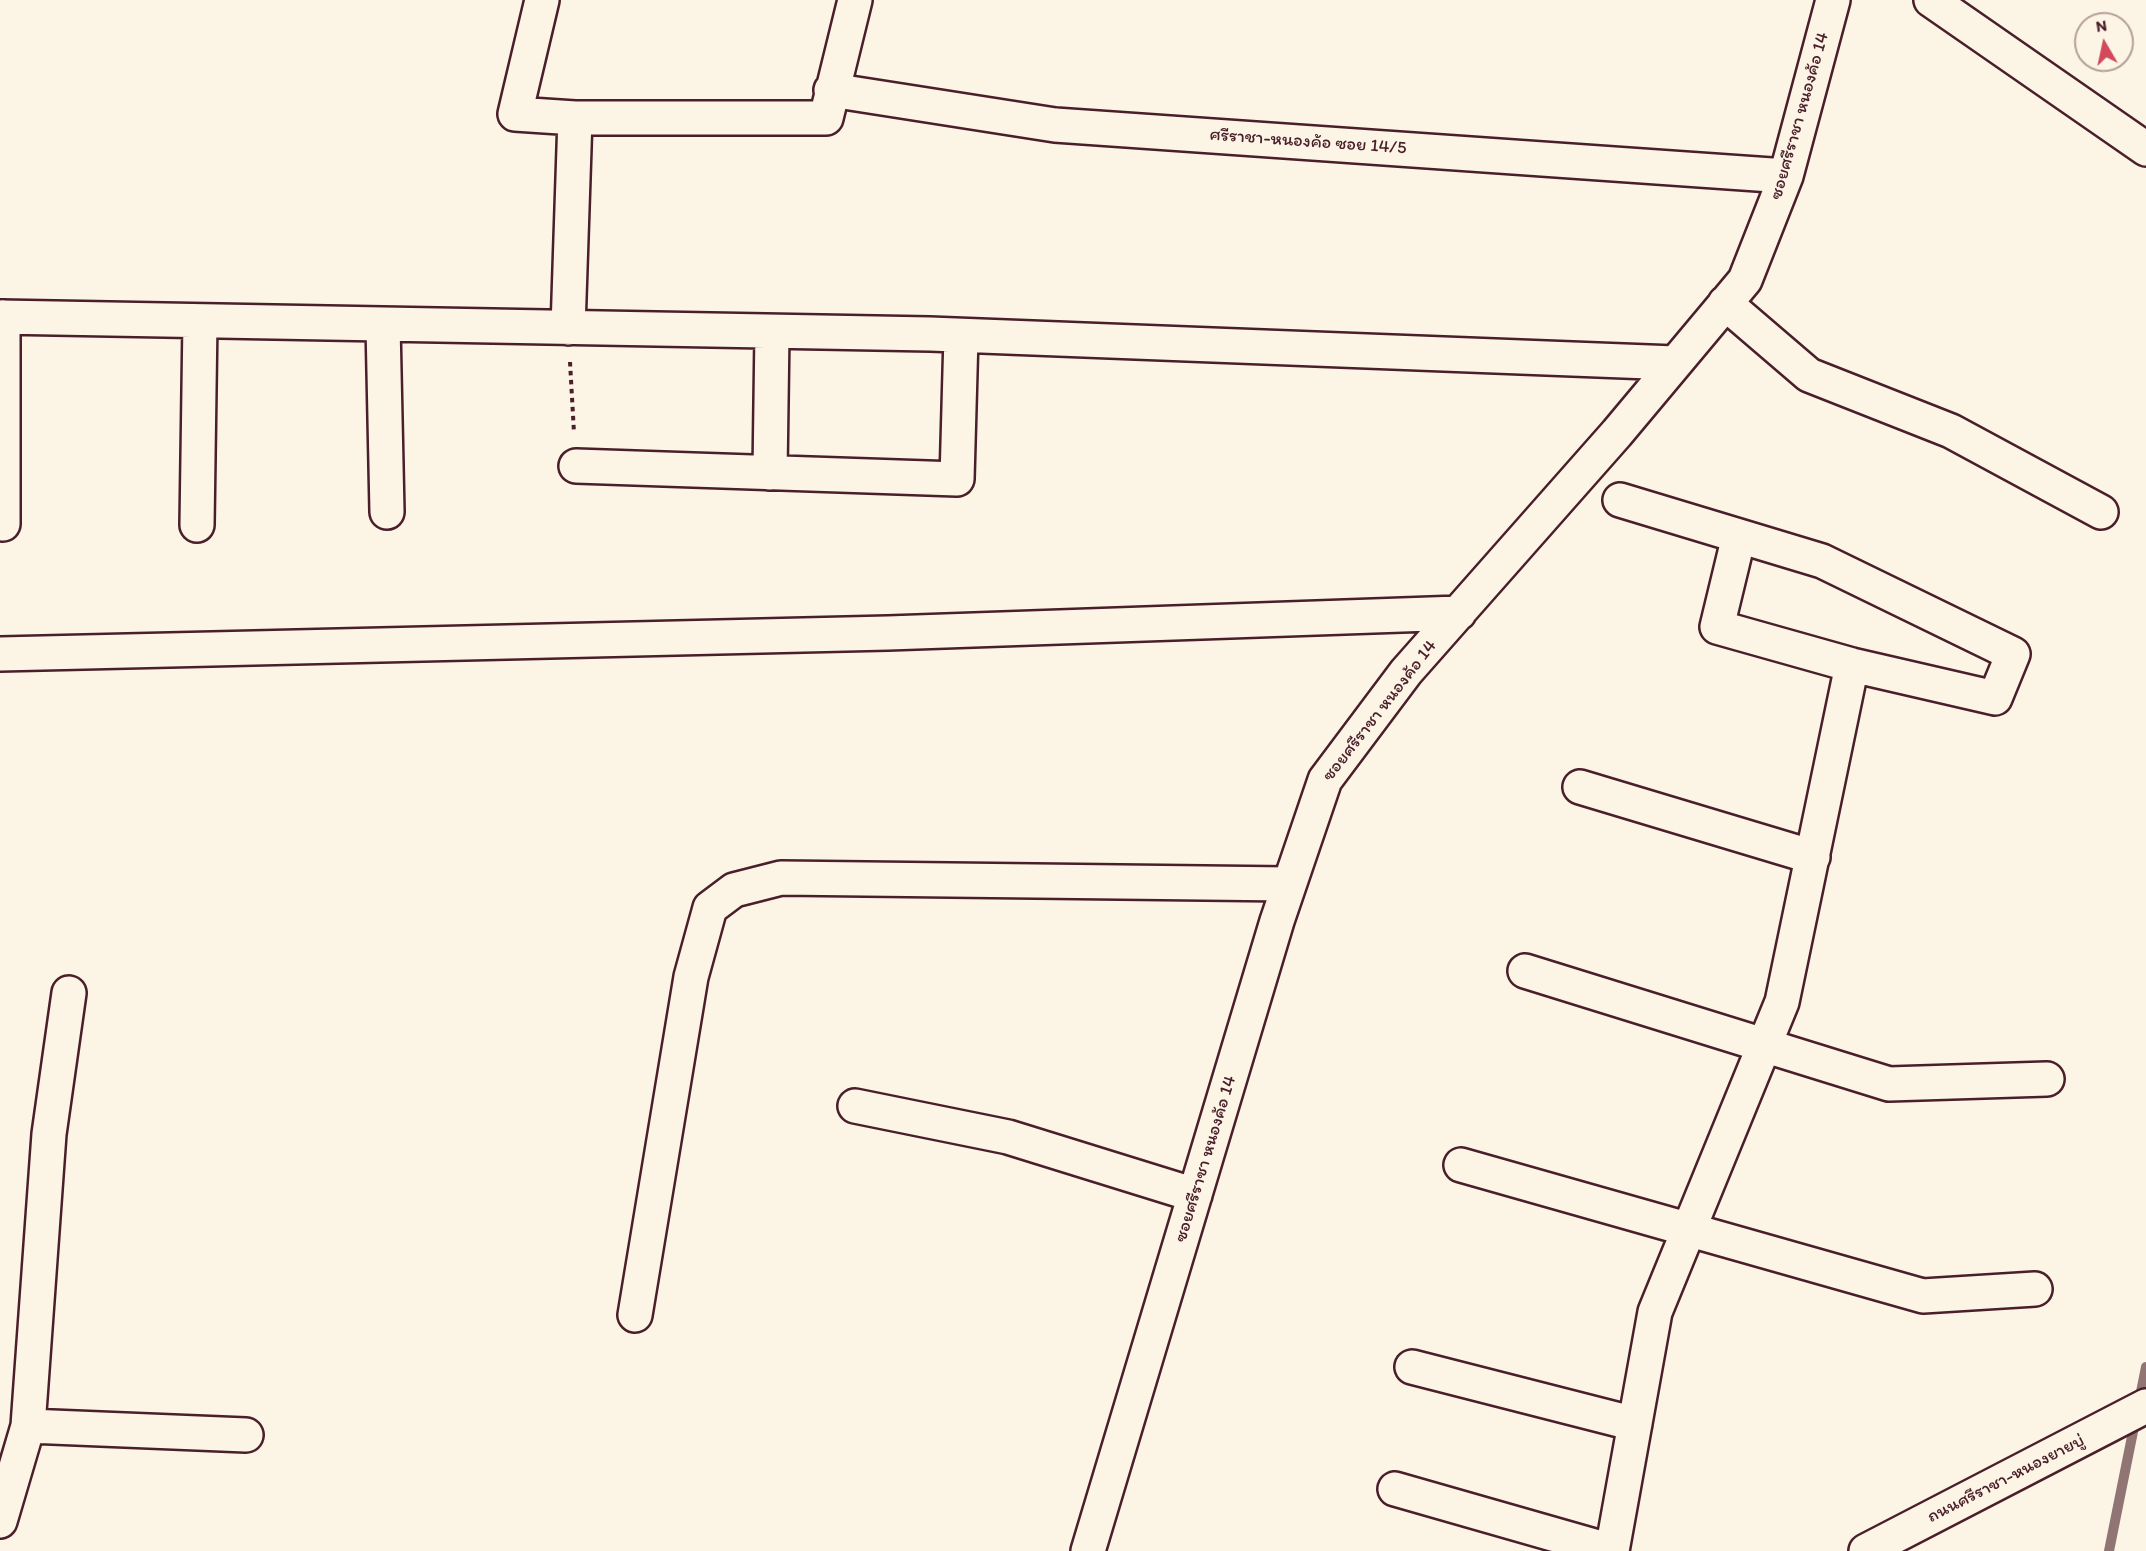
<!DOCTYPE html>
<html>
<head>
<meta charset="utf-8">
<style>
	body { margin:0 }
	#map { position:relative; width:2146px; height:1551px; overflow:hidden; background:#fcf5e5; font-family:Itim,sans-serif }
	canvas { display:block }
	.north { position:absolute; left:2074px; top:12px; width:60px; height:60px; box-sizing:border-box; background:#fcf5e5; border:2px solid #b59f9b; border-radius:50%; rotate:351deg; font-size:16px; font-weight:700; line-height:24px; text-align:center; color:#4a1f2b }
	.north::after { content:''; display:block; margin:auto; width:21px; height:27px; background:#d1495b; clip-path:polygon(50% 0,100% 100%,50% 72%,0 100%) }
</style>
</head>
<body>
<div id="map">
<canvas width="2146" height="1551"></canvas>
<div class="north">N</div>
</div>
<script>
const ctx = document.querySelector('canvas').getContext('2d');
ctx.lineJoin = 'round';
function trace(path, color, width, dash) {
  ctx.strokeStyle = color;
  ctx.lineWidth = width;
  ctx.lineCap = dash ? 'butt' : 'round';
  ctx.setLineDash(dash || []);
  ctx.stroke(path);
}
function label(font, color, halo, rows, align = 'center') {
  ctx.font = font + ' Itim,"Playpen Sans Thai",sans-serif';
  ctx.lineWidth = 4.5;
  ctx.setLineDash([]);
  ctx.textBaseline = 'middle';
  ctx.strokeStyle = halo;
  ctx.fillStyle = color;
  for (const [text, x, y, turn = 0] of rows) {
    ctx.save();
    ctx.translate(x, y);
    ctx.rotate((+turn || 0) * Math.PI / 180);
    ctx.textAlign = isNaN(turn) ? turn : align;
    if (halo) ctx.strokeText(text, 0, 0);
    ctx.fillText(text, 0, 0);
    ctx.restore();
  }
}
trace(new Path2D(`
	M2109,1551l37,-184`), '#917474', 10);
const minor = new Path2D(`
	M542,0l-27,114 60,4h251l29,-118
	M1931,0l215,149
	M831,90l224,35 731,51
	M1725,303l84,72 142,56 150,81
	M0,317l930,17 745,29
	M3,317v207
	M383,325l4,187
	M568,328l7,-210
	M576,466l381,13 4,-143
	M770,473l2,-141
	M1620,500l202,61 191,93 -18,44 -143,-33 -135,-38 22,-91
	M197,525l3,-204
	M0,654l888,-21 571,-20
	M1580,787l233,70
	M1525,971l364,113 158,-5
	M855,1106l153,31 187,58
	M1461,1165l462,131 112,-7
	M635,1315l56,-338 19,-69 24,-18 47,-12 508,6
	M1412,1367l223,57
	M28,1426l218,9
	M1395,1489l217,62
	M0,1521l28,-95 21,-292 20,-141
	M1088,1551l189,-630 48,-141 81,-108 211,-239 128,-153 41,-104 47,-176
	M1612,1551l43,-239 127,-310 70,-337`);
const major = new Path2D(`
	M1866,1551l280,-145`);
trace(minor, '#4a1f2b', 38);
trace(major, '#4a1f2b', 38);
trace(new Path2D(`
	M570,362l4,71`), '#4a1f2b', 4, [4.5, 4.5]);
trace(minor, '#fcf5e5', 33);
trace(major, '#fcf5e5', 33);
label('18px', '#4a1f2b', '#fcf5e5', [
	["ซอยศรีราชา หนองค้อ 14",1800,116,-74],
	["ศรีราชา-หนองค้อ ซอย 14/5",1308,142,4],
	["ซอยศรีราชา หนองค้อ 14",1380,711,-52],
	["ซอยศรีราชา หนองค้อ 14",1206,1159,-73],
	["ถนนศรีราชา-หนองยายบู่",2006,1479,-27]
]);
</script>
</body>
</html>
